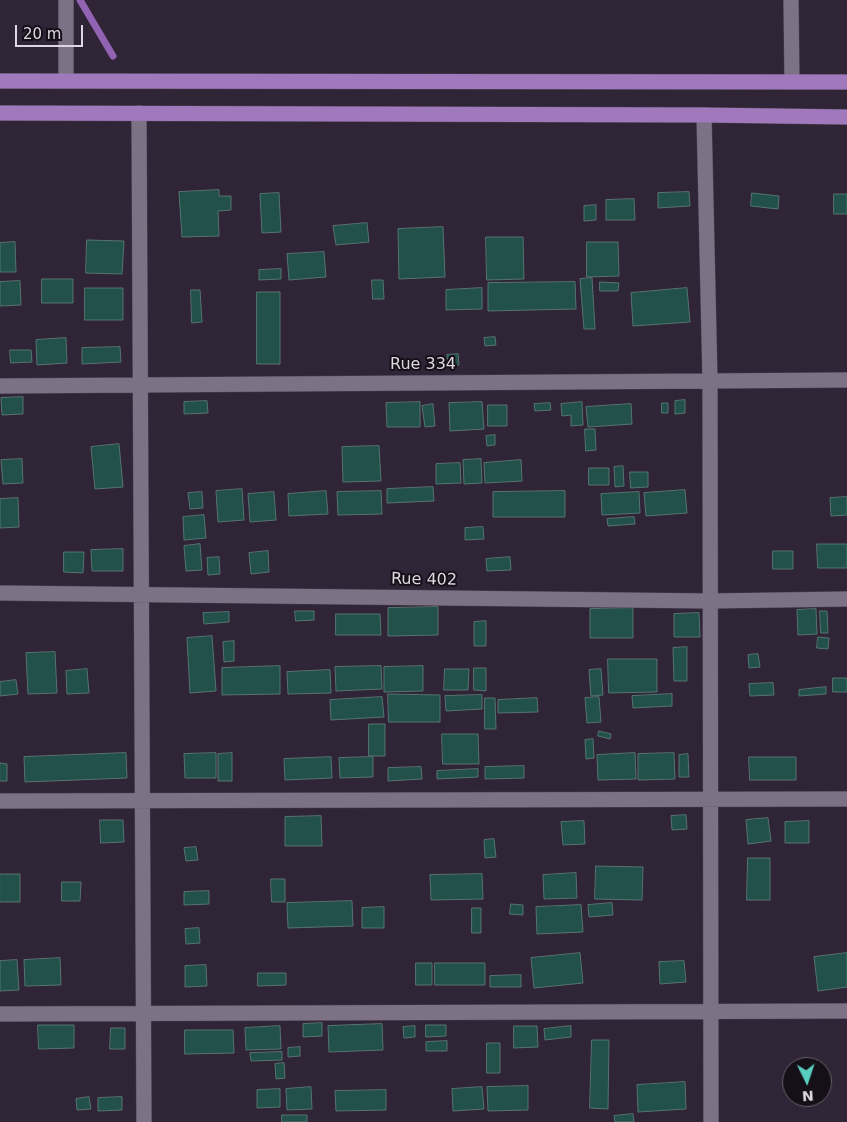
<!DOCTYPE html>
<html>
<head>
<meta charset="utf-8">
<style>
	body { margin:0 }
	#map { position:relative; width:847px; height:1122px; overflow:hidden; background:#2f2537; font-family:"DejaVu Sans",sans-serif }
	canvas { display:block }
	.north { position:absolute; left:782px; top:1057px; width:50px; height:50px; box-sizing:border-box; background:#151018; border:1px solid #656069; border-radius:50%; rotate:176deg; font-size:14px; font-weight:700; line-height:20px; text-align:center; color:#ded7e3 }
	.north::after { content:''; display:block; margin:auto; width:18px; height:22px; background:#58cebf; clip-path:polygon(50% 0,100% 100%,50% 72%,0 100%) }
	.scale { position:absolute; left:15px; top:25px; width:68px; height:22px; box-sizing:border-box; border:2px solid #ded7e3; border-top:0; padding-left:6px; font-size:15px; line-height:18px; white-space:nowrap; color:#ded7e3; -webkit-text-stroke:4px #151018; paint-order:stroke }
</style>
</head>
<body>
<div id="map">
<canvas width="847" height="1122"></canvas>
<div class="north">N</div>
<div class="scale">20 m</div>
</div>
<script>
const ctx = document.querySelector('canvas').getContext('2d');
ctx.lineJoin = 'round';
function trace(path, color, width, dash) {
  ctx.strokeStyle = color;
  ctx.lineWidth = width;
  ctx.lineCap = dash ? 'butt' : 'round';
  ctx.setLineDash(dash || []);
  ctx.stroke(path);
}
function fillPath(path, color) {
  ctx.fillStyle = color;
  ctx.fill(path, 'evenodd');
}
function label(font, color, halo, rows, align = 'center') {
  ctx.font = font + ' "DejaVu Sans",sans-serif';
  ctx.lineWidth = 4;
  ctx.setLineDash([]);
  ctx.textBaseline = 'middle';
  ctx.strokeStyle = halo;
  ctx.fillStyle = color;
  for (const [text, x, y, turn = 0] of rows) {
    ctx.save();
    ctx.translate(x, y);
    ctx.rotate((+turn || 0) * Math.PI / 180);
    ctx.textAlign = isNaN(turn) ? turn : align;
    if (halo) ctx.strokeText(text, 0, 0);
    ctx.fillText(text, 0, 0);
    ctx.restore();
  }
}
trace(new Path2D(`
	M80,0l33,56`), '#9262b3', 7);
const building = new Path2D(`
	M219,190v6h12v14l-13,1 1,25 -37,1 -3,-45z
	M689,192l1,14 -32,2v-15z
	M279,193l2,39 -19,1 -2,-39z
	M752,193l27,3 -1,13 -27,-3z
	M834,194h13v20h-13z
	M634,199l1,21h-29v-20z
	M596,205v15l-12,1v-15z
	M367,223l2,19 -33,3 -3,-19z
	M443,227l2,50 -46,2 -1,-50z
	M486,237h37l1,42 -37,1z
	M87,240l37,1 -2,33 -36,-1z
	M15,242l1,30h-16v-29z
	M587,242h31l1,34 -32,1z
	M324,252l2,25 -37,3 -2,-26z
	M281,269v10l-22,1v-10z
	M592,278l3,51h-11l-4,-50z
	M42,279h31v24h-31z
	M372,280h11l1,19h-11z
	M20,281l1,24 -21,1v-24z
	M575,282l1,27 -88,2v-28z
	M600,282l19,1 -1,8h-18z
	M85,288h38v32h-38z
	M482,288v21l-36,1v-20z
	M687,288l3,34 -57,4 -2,-33z
	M191,290h9l2,32 -10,1z
	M257,292h23v72h-23z
	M495,337l1,8 -11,1 -1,-8z
	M66,338l1,25 -30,2 -1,-25z
	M120,347l1,15 -39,2v-16z
	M10,350h21l1,12 -21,1z
	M458,354l1,11 -11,1 -1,-11z
	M23,397v17l-21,1 -1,-17z
	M685,400v13l-10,1v-13z
	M207,401l1,12 -24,1v-12z
	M420,402v25h-33l-1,-24z
	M482,402l2,27 -34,2 -1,-28z
	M582,402l1,23 -12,1v-11l-9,1 -1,-12z
	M550,403l1,7 -16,1 -1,-7z
	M662,403h6v10h-6z
	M433,404l2,22 -10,1 -3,-21z
	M631,404l1,20 -44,3 -2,-20z
	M488,405h19v21h-19z
	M585,429h10l1,21 -10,1z
	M495,435v10l-8,1 -1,-10z
	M119,444l4,43 -28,2 -4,-42z
	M379,446l2,35 -38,1 -1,-35z
	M22,459l1,24 -20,1 -2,-24z
	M481,459l1,24 -18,1 -1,-24z
	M521,460l1,21 -37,2 -1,-20z
	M460,463l1,20 -25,1v-20z
	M623,466l1,20 -9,1 -1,-20z
	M589,468h20v17h-20z
	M630,472h18v15l-17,1z
	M433,487l1,14 -47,2v-14z
	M242,489l2,31 -26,2 -2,-31z
	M685,490l2,23 -41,3 -2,-23z
	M326,491l2,23 -39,2 -1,-22z
	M381,491l1,23 -44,1 -1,-23z
	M565,491v26h-72v-25z
	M202,492l1,16 -13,1 -2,-16z
	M274,492l2,28 -26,2 -2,-28z
	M639,492l1,21 -38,2 -1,-21z
	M847,497v18l-16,1 -1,-18z
	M18,498l1,29 -19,1v-29z
	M204,515l2,23 -22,2 -1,-23z
	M634,517l1,7 -27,2 -1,-7z
	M483,527l1,12 -19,1v-12z
	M200,544l2,26 -16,1 -2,-25z
	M817,544h30v24h-29z
	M123,549v22h-31l-1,-21z
	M268,551l1,21 -18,2 -2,-21z
	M773,551h20v18h-20z
	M64,552h20l-1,21 -19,-1z
	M219,557l1,17 -12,1 -1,-17z
	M510,557l1,13 -24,1 -1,-12z
	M438,607v28l-50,1v-28z
	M633,608v30h-43v-29z
	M816,609l1,25 -19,1 -1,-25z
	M295,611h19v9l-18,1z
	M820,611h7l1,22h-7z
	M229,612v10l-25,2 -1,-11z
	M699,613l1,24h-26v-23z
	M336,614h44l1,21h-45z
	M486,621v25h-12v-24z
	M212,636l4,55 -26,2 -3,-55z
	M818,637l11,1 -1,11 -11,-1z
	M234,641v20l-10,1 -1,-20z
	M687,647v34h-13l-1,-33z
	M55,652l2,41 -29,1 -2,-41z
	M758,654l2,13 -11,1 -1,-13z
	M608,659h49v33l-48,1z
	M280,666v28l-58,1v-27z
	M381,666l1,23 -46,2 -1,-24z
	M423,666v25l-39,1v-25z
	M474,668h12v23l-12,-1z
	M87,669l2,24 -22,1 -1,-23z
	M445,669h24l-1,21h-24z
	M601,669l2,26 -12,1 -2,-26z
	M330,670l1,23 -43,1 -1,-22z
	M833,678h14v14h-14z
	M16,680l2,14 -18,2v-14z
	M773,683l1,12 -24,1 -1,-12z
	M826,687v7l-27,2v-6z
	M388,694l52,1v27h-51z
	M672,694v12l-39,2 -1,-12z
	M482,695v14l-36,2 -1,-15z
	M382,697l2,20 -53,3 -1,-20z
	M599,697l2,25 -14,1 -2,-25z
	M485,698h10l1,31h-11z
	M537,698l1,14 -40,1v-13z
	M369,724h16v32h-16z
	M599,731l12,3 -1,5 -12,-3z
	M442,734h36l1,30h-36z
	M593,739l1,19 -8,1 -1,-19z
	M126,753l1,25 -102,4 -1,-25z
	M216,753v25h-31l-1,-24z
	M232,753v28h-14v-27z
	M635,753l1,26 -38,1 -1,-25z
	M674,753l1,26 -37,1v-26z
	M688,754l1,23h-10v-22z
	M331,757l1,21 -47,2 -1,-21z
	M373,757v20l-33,1 -1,-20z
	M749,757h47v23h-46z
	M0,763l7,1v17h-7z
	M524,766v12l-39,1v-12z
	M421,767l1,12 -34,2v-13z
	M478,769v8l-41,2v-8z
	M686,815l1,14 -15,1 -1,-14z
	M321,816l1,30h-37v-29z
	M768,818l3,23 -23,3 -2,-24z
	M100,820h23l1,22 -23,1z
	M584,821l1,23 -22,1 -2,-23z
	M809,821v22h-24v-21z
	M494,839l2,18 -11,1 -1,-18z
	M196,847l2,13 -12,1 -2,-13z
	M748,858h22v42h-23z
	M596,866l47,1 -1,33 -47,-1z
	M576,873l1,25 -33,1 -1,-24z
	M0,874h20v28h-20z
	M482,874l1,25 -52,1 -1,-25z
	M271,879h14v23h-13z
	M62,882h19l-1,19h-18z
	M209,891v13l-25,1v-13z
	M352,901l1,25 -65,2 -1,-25z
	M612,903l1,12 -24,2 -1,-12z
	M511,904l12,1v10l-13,-1z
	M581,905l2,27 -46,2 -1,-27z
	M384,907v21h-22v-20z
	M472,908h9v25h-9z
	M199,928l1,15 -14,1 -1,-15z
	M580,953l3,30 -49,5 -3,-30z
	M847,953v34l-29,4 -4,-34z
	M60,958l1,27 -36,1 -1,-26z
	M17,960l2,30 -19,1v-30z
	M684,961l2,21 -26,2 -1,-22z
	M416,963h16v22h-16z
	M435,963h50v22h-50z
	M206,965l1,21 -22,1v-21z
	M258,973h28v12l-28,1z
	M521,975v12h-31v-11z
	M322,1023v13l-19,1v-13z
	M382,1024l1,26 -54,2 -1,-26z
	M38,1025h36v23l-35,1z
	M426,1025h20v11l-20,1z
	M280,1026l1,23 -35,1 -1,-22z
	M415,1026v11l-11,1 -1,-11z
	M514,1026h23l1,21 -24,1z
	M571,1026v11l-26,3 -1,-11z
	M111,1028h14v21h-15z
	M185,1030h48l1,23 -49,1z
	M592,1040h17l-1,69 -18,-1z
	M447,1041v10h-21v-9z
	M487,1043h13v30h-13z
	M300,1047v9l-12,1v-9z
	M282,1052v8l-31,1 -1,-8z
	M284,1063l1,15 -9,1 -1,-15z
	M685,1082l1,27 -48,3 -1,-27z
	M528,1086v24l-40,1 -1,-24z
	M311,1087l1,22 -25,1 -1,-21z
	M482,1087l2,22 -31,2 -1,-22z
	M280,1089v18l-23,1v-18z
	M386,1090v20l-50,1 -1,-20z
	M89,1097l2,12 -14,1 -1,-11z
	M122,1097v13l-24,1v-13z
	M633,1114l1,8h-19l-1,-6z
	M282,1115h25v7h-25z`);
fillPath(building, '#22504a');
trace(building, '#56746f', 1);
const minor = new Path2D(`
	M66,0v81
	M791,0l1,82
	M139,113l5,1009
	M704,115l6,266 1,741
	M0,386l847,-6
	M0,593l710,8 137,-2
	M0,801l847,-2
	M0,1014l847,-3`);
const major = new Path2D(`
	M0,81l847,1
	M0,113l704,2 143,2`);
trace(minor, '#4b4251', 16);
trace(major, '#4b4251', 16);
trace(minor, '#7d7186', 15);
trace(major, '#a079bd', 15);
label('16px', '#ded7e3', '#151018', [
	["Rue 334",423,365],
	["Rue 402",424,580,1]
]);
</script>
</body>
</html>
